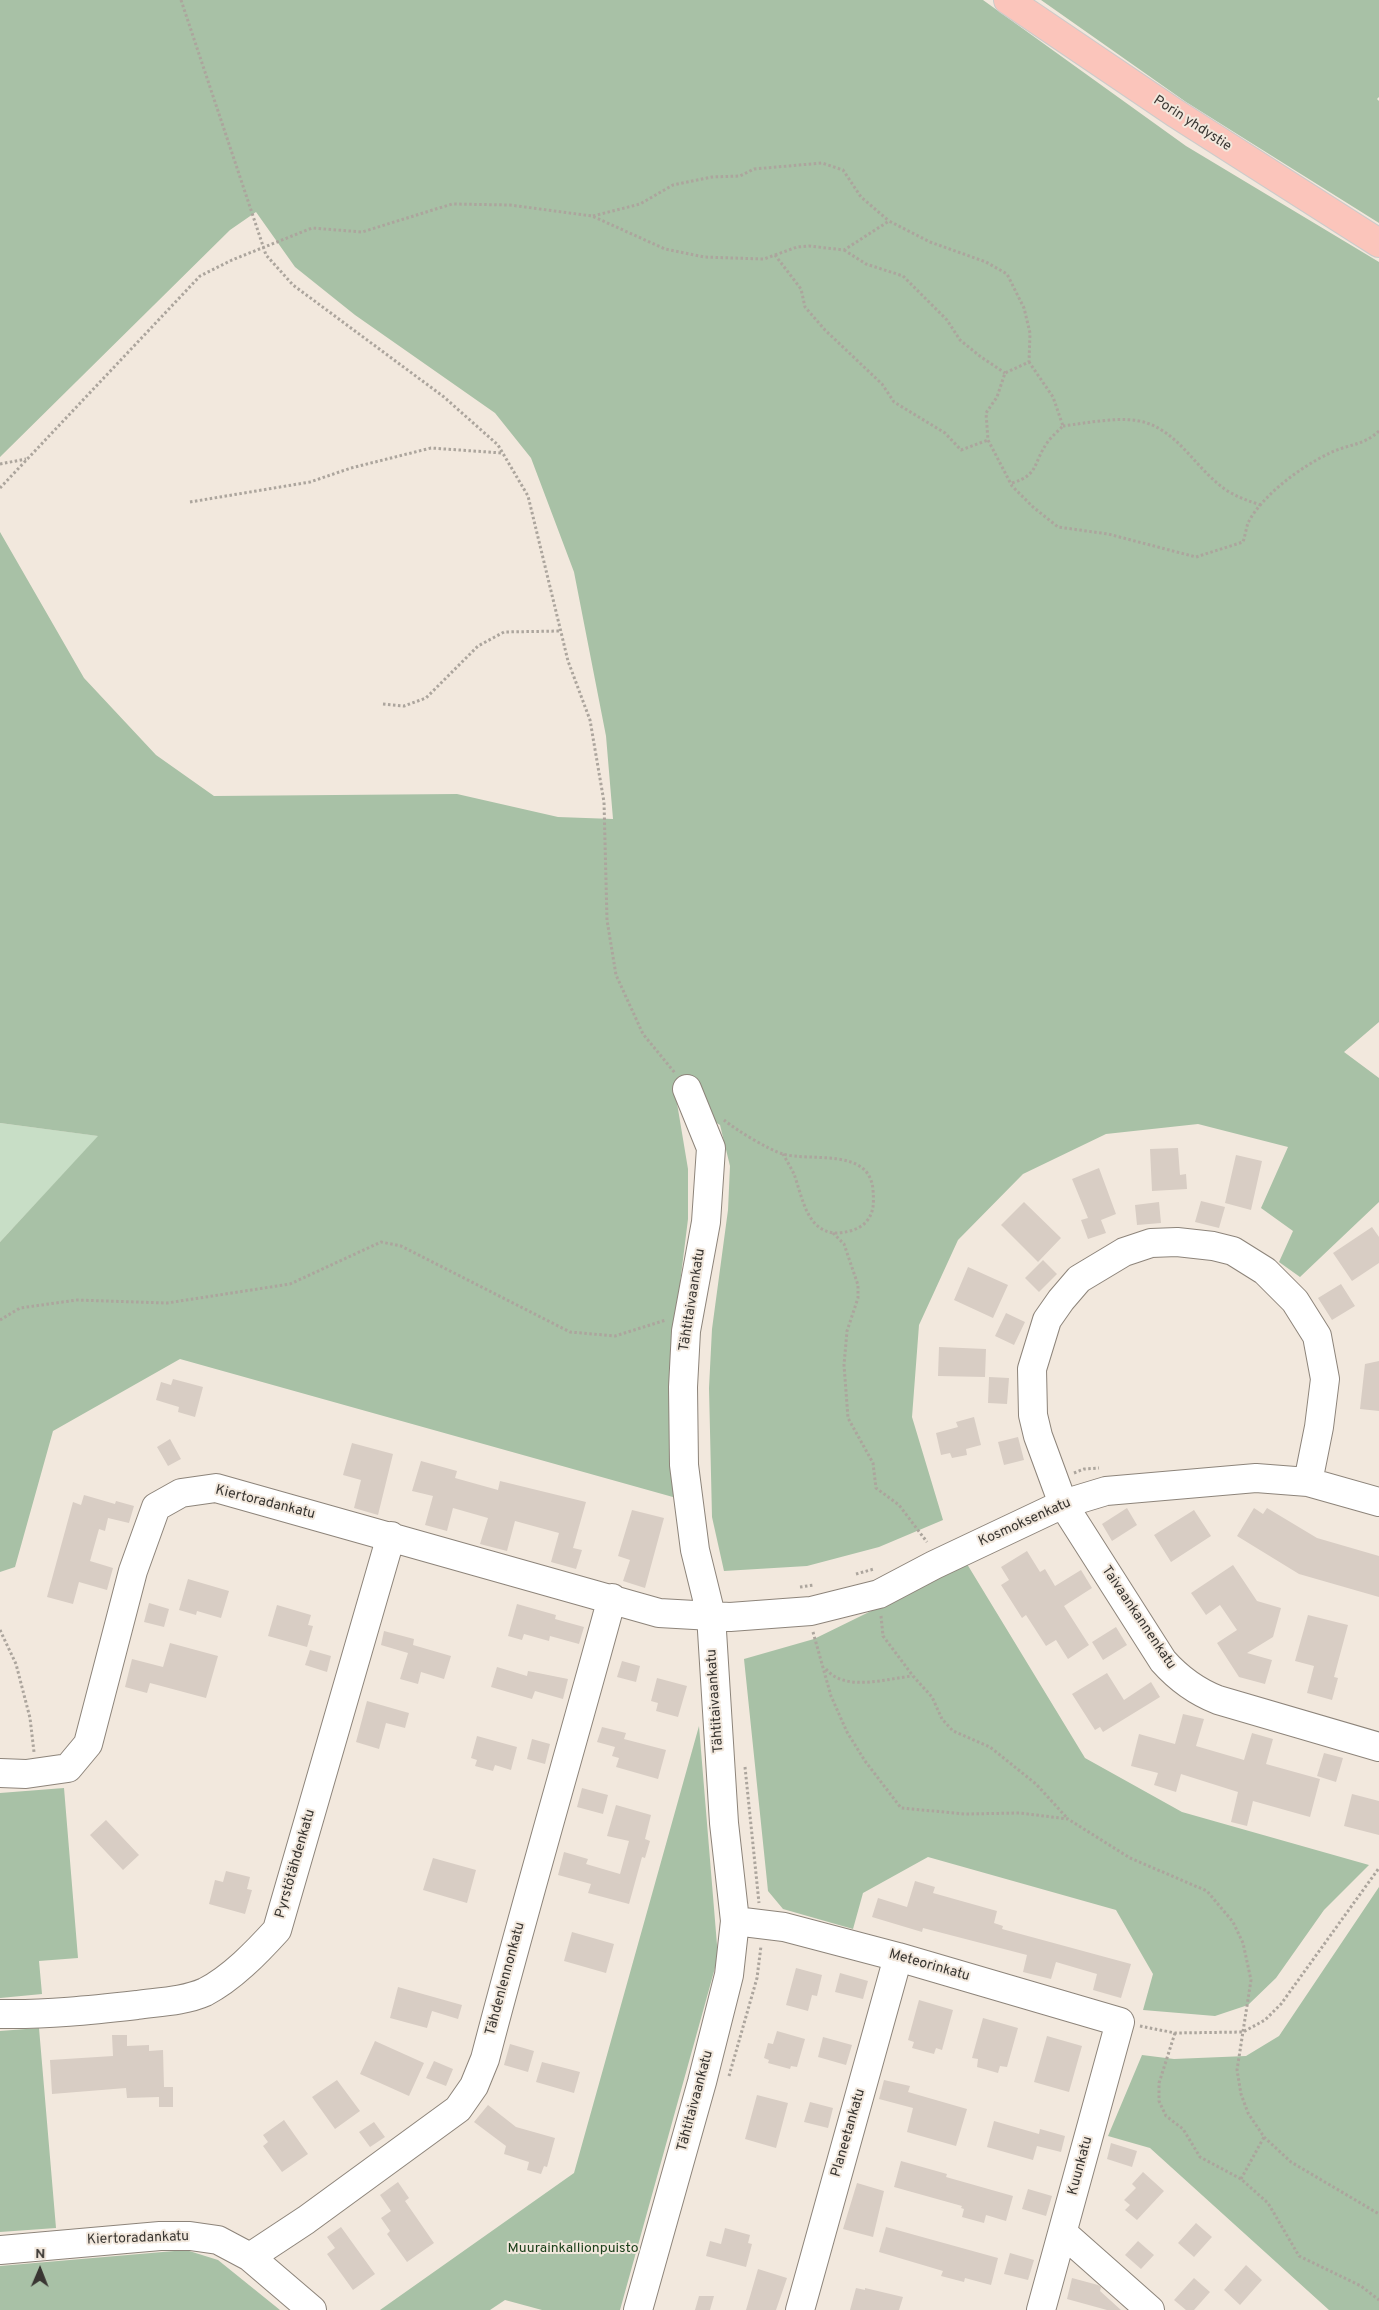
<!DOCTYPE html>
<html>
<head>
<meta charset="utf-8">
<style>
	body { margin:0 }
	#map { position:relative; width:1379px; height:2310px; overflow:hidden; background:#f2e8dd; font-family:Overpass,sans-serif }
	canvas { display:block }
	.north { position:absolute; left:15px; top:2245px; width:50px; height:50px; -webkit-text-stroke:4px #f2e8dd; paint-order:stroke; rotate:1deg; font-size:14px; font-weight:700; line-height:20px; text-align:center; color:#393632 }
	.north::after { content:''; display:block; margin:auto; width:18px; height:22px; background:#393632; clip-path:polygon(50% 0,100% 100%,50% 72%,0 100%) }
</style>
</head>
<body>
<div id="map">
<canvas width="1379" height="2310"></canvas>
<div class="north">N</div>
</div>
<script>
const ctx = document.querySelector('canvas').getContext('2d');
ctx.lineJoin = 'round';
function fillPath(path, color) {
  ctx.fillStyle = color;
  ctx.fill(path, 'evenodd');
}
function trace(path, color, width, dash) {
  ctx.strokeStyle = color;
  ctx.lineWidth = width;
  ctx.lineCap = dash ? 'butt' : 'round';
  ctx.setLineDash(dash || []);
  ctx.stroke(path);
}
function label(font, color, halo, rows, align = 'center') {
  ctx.font = font + ' Overpass,sans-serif';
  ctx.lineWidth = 4;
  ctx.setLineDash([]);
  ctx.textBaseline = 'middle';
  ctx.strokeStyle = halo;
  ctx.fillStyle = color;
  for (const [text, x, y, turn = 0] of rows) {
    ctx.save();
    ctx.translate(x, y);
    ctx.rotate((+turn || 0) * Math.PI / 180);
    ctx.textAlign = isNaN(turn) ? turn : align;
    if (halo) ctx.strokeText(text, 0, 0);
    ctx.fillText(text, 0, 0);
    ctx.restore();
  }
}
fillPath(new Path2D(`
	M0,1123l99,13 -99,106z`), '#c8dec6');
fillPath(new Path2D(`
	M0,0h983l203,146 193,116v760l-35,30 35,26v124l-79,75 -21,-15 14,-31 -32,-23 27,-61 -90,-23 -92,10 -83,40 -65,66 -39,85 -7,92 31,103 -64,27 -72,19 -83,5 -12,-54 -3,-129 3,-59 16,-119 2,-44 -10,-41 -44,-28 12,72v50l-14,113 6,167 -500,-140 -127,72 -38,136 -15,5v-330l98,-106 -98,-13v-591l84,146 72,77 58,41 243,-2 101,23 55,2 -7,-83 -32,-164 -43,-114 -36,-45 -140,-98 -60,-48 -39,-55 -26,18 -230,227z
	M1041,0h338v97l-2,2 2,2v122l-193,-121z
	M967,1564l118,194 97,54 187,53 -45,45 -48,68 -28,27 -33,11 -72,-6 10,-36 -37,-64 -188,-53 -65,36 -10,36 -70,-20 -15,-18 -24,-232 70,-20z
	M699,1726l19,231 -98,353h-78l-37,-10 -15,10h-110l194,-137z
	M64,1788l14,170 -39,3 3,33 -42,4v-205z
	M1379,1887v423h-50l-179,-162 -42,-12 34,-81 32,4 72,-3 33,-20z
	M39,2028l17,200 -56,4v-201z
	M186,2250l32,10 62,50h-280v-44z`), '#a8c1a6');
fillPath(new Path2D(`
	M1178,1148l2,27 6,-1 1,15 -35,2 -2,-42z
	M1236,1155l26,6 -11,49 -26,-7z
	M1099,1168l17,46 -15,6 5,13 -18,6 -7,-19 7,-2 -16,-39z
	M1201,1201l24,6 -6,21 -24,-6z
	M1024,1202l37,36 -23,24 -37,-37z
	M1159,1202l2,21 -24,2 -2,-20z
	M1372,1227l7,10v26l-27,18 -19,-28z
	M1043,1260l14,14 -18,18 -14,-14z
	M968,1267l40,18 -15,33 -39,-18z
	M1341,1284l14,22 -23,14 -14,-22z
	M1006,1313l19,9 -11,23 -19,-9z
	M939,1347l47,2 -1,28 -47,-1z
	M1379,1361v50l-19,-2 5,-45z
	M989,1377l20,1 -2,26 -19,-1z
	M173,1379l30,8 -8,30 -17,-5 1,-5 -23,-7 5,-18 10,3z
	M974,1417l7,28 -15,4 1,6 -15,3 -2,-5 -9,2 -5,-22 22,-6 -2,-5z
	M1018,1437l6,23 -20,5 -6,-23z
	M170,1439l11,20 -13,7 -11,-19z
	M352,1443l41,11 -15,61 -24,-7 7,-28 -18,-5z
	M421,1461l36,10 -2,7 43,12 2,-9 86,21 -13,46 9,2 -6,19 -25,-7 8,-29 -44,-12 -8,30 -27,-7 8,-26 -35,-10 -6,23 -22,-6 8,-29 -21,-5z
	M84,1495l31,9 1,-3 18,5 -5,17 -21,-5 -3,13 -6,-2 -9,32 23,7 -6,22 -28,-8 -6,22 -26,-7 26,-95 8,3z
	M1127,1508l10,17 -25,16 -10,-17z
	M1254,1508l9,6 4,-6 50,30 62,18v41l-80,-23 -62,-38z
	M632,1510l32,8 -19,70 -22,-7 7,-21 -12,-4z
	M1194,1510l17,26 -40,26 -17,-27z
	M1027,1551l13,21 5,-3 10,17 26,-16 11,18 -28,18 25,39 -21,14 -12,-19 -10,6 -20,-31 -4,3 -21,-33 8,-5 -8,-13z
	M1233,1565l24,36 24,7 -8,29 -26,16 25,7 -7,24 -26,-7 -22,-34 20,-13 -17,-25 -14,10 -15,-22z
	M188,1579l41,12 -8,27 -24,-7 -1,4 -17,-5z
	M149,1603l20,6 -5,18 -20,-5z
	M517,1604l39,11 -1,4 29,8 -5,17 -29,-8 -1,5 -25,-7 -2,6 -14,-4z
	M277,1605l34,10 -3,10 5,1 -6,21 -39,-11z
	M1308,1615l40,10 -14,52 4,1 -6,22 -25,-7 7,-27 -19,-5z
	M1116,1627l11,18 -24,15 -11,-18z
	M384,1631l30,8 -1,6 38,11 -7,23 -23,-7 -3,12 -18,-5 8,-26 -27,-8z
	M170,1643l48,13 -12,42 -56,-15 -3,10 -22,-6 7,-28 31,8z
	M310,1650l21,6 -4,16 -22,-7z
	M622,1661l18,5 -4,16 -19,-5z
	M497,1667l30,9 1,-5 40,8 -5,20 -28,-8 -3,8 -41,-12z
	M1107,1673l17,27 27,-18 9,15 -57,35 -3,-5 -5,3 -23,-36z
	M657,1678l30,8 -9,31 -22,-6 2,-8 -7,-2z
	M367,1701l42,12 -4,15 -19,-5 -7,26 -23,-7z
	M1183,1714l21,5 -8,27 48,14 8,-27 21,6 -7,25 54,15 -10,38 -57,-16 -6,25 -16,-4 7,-30 -57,-18 -5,18 -22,-7 4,-12 -27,-7 8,-32 36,10z
	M602,1727l24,6 -2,6 42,11 -8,29 -42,-12 3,-9 -7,-2 3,-9 -18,-5z
	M477,1736l40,11 -6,23 -16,-5 -2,6 -18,-5 2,-6 -6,-2z
	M532,1739l18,5 -5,20 -18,-5z
	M1324,1753l19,5 -7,24 -19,-6z
	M582,1788l26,7 -5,19 -26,-7z
	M1352,1794l27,7v34l-35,-9z
	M616,1805l35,10 -6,24 5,2 -5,17 -3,-1 -13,47 -41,-11 3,-9 -33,-9 6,-23 24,7 -2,5 34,10 9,-33 -22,-5z
	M106,1820l33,35 -16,15 -33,-35z
	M433,1858l43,12 -9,33 -44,-13z
	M226,1871l24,6 -3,12 5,1 -7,24 -36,-10 6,-24 8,2z
	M915,1881l20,6 -2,6 64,18 -3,12 9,3 -1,3 129,35 -10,34 -28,-8 4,-16 -41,-12 -5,17 -28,-7 4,-17 -104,-27 -1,4 -50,-15 6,-19 29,9z
	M572,1932l42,12 -8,29 -42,-12z
	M796,1968l26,7 -5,21 -5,-1 -4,16 -22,-6z
	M840,1973l28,8 -5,18 -28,-7z
	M398,1987l64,18 -4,14 -26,-8 -5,17 -37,-10z
	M919,2000l34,10 -11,40 -6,-2 -2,6 -22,-6 2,-6 -6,-2z
	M983,2018l35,10 -11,39 -7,-1 -2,7 -21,-6 1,-8 -6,-1z
	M777,2031l28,8 -8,28 -6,-1 -1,3 -22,-6 1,-3 -5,-2 4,-15 5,1z
	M112,2035h15v11l22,-1v6l14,-1 1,37h9v20h-14v-10l-32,1 -1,-10 -74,6 -2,-34 63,-4z
	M1047,2036l35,10 -13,46 -35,-10z
	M823,2037l29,8 -6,20 -28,-8z
	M375,2041l49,22 -15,33 -49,-22z
	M510,2044l24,7 -6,21 -24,-7z
	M434,2061l19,8 -7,17 -20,-8z
	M542,2062l38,10 -6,21 -38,-11z
	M337,2080l23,31 -25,18 -23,-32z
	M884,2080l26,6 -2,6 59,17 -11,37 -49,-14 6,-24 -34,-9z
	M757,2095l31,8 -12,45 -31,-9z
	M810,2102l23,6 -5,20 -24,-6z
	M488,2105l28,22 39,11 -8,29 -3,-1 -3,8 -14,-4 2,-8 -25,-8 2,-8 -32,-24z
	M284,2120l24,34 -26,18 -19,-26 5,-4 -5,-7z
	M994,2121l45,13 1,-5 25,7 -4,16 -24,-6 -4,14 -46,-13z
	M374,2122l11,15 -15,10 -11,-15z
	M1111,2143l26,8 -5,16 -25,-8z
	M901,2161l46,13 -1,3 67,19 -7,25 -20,-6 -2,8 -22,-6 2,-8 -3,-1 1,-2 -68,-19z
	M1143,2172l21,19 -27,29 -12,-10 5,-5 -6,-5 12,-12 -4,-4z
	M398,2182l11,16 -4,3 29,42 -27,19 -20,-28 3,-3 -9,-13 10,-7 -11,-16z
	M857,2183l27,8 -11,46 -30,-8z
	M1028,2189l24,7 -6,20 -24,-7z
	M1196,2223l16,14 -18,20 -16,-14z
	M341,2227l34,47 -22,16 -26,-36 8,-6 -8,-11z
	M886,2227l112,31 -7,27 -26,-7 -1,4 -23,-6 2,-5 -64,-19z
	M725,2228l25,7 -2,8 4,1 -6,23 -40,-11 4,-15 11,3z
	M1138,2241l16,14 -13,14 -16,-14z
	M1010,2253l24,7 -6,20 -24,-6z
	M1246,2265l16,15 -22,25 -16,-15z
	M758,2269l29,9 -11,32h-30z
	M1072,2278l26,7 3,2 -1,4 21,19h-14l-40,-11z
	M1194,2278l16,14 -16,18h-8l-12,-10z
	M856,2288l9,2v-2l38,9 -4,13h-49z
	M699,2296h15l-4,14h-15z`), '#d8cdc4');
const minor = new Path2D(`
	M1308,1482l11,-55 6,-48 -8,-43 -22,-35 -30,-30 -32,-20 -20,-5 -36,-4 -26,1 -27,9 -45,27 -18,21 -14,20 -15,49 1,46 5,21 25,68 100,157c16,18 32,30 55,39l161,47
	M0,1773l26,1 42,-6 20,-24 45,-173 23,-64 25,-14 35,-5 443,125 71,4 81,-6 68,-17 55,-29 129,-61 43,-13 150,-13 52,4 71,20
	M735,1921l49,6 114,30 222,65 -79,288
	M0,2014c46,1 92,-4 137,-9 22,-3 48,-4 68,-13 27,-14 52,-40 72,-62l114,-394
	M1063,2233l87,77
	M0,2250l160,-14h30l28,4 32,17 62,53
	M250,2257l56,-37 152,-111 16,-23 11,-27c40,-154 85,-307 127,-461
	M638,2310l64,-228 27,-107 6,-54 -11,-98 -13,-208 -16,-65 -11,-85 -1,-78 3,-56 20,-109 5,-74 -24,-59
	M800,2310l98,-353`);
const major = new Path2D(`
	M1008,0l167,113 204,130`);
trace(minor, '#8d847a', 30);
trace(major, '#cccbca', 30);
trace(new Path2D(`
	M181,0l85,255 27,30 151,112 54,48 30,51 40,165 22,59 14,82 3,118 9,55 27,59 32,39
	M593,216l47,-12 33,-19 39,-8 28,-1 14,-7 68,-6 21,7 18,27 28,24
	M844,250l22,14 37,12 44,44 13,20 21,17 24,16
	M775,255l22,-8 12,-1 35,4 45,-29 41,21 56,20 21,12 17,34 6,25 -1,29 -24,11 -8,24 -11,16 2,27 24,46 21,21 25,20 50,7 88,23 47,-15c2,-6 3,-13 5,-19 14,-28 54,-57 82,-70 18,-9 33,-7 49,-22
	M1063,426c24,-3 61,-11 84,-3 34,12 50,47 79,67 11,7 22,11 35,15
	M0,464l26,-5
	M1012,483c27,-8 21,-20 35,-40 4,-6 11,-12 16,-17l-10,-29 -24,-35
	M0,488l200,-212 32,-16 80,-32 50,4 90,-28 58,1 82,11 73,33 39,8 60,2 11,-4 26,34 4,18 20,23 57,54 12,18 51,31 16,17 27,-10
	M190,502l120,-20 41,-14 80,-20 71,5
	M383,704l21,2 22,-8 52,-52 26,-14 57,-1
	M724,1120c12,10 45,30 59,34 27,8 87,-7 90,36 1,13 1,23 -7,32 -7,8 -21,11 -31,11 -29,-2 -33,-38 -41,-59 -3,-6 -7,-13 -11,-20
	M833,1233l11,11 14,41v13l-11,33 -3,34 4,53 25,45 3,25 23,17 28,37
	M0,1320l20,-12 57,-8 90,3 123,-19 91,-42 20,4 169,86 45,4 51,-16
	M1074,1473l10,-4 15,-1
	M856,1574l18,-5
	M800,1587l14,-2
	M881,1616l2,20 30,40 19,21 10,22 11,12 37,16 46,37 32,35
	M0,1630l16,34 14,54 4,34
	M813,1632l18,64 16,36 18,29 36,47 64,6 55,-1 48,6 62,39 77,33 26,31 10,21 8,37 -14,90 4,24 7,19 16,24 27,25 88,52
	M826,1669c19,23 59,10 86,7
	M745,1767l14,136
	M1140,2026l35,7 68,-1 22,-12 16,-16 98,-136
	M1175,2033l-16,50v18l7,15 17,13 17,28 41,22 27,24 31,53 62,30 18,14
	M729,2076l28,-98 4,-32
	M1241,2179l23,-42`), '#aca59d', 3, [2.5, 2.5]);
trace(minor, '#fff', 28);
trace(major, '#fbc5bb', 28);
label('14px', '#393632', '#f2e8dd', [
	["Porin yhdystie",1192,124,33],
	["Tähtitaivaankatu",693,1300,-81],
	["Kiertoradankatu",265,1503,14],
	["Kosmoksenkatu",1025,1523,-24],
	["Taivaankannenkatu",1138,1618,56],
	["Tähtitaivaankatu",716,1701,-94],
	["Pyrstötähdenkatu",296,1864,-74],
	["Meteorinkatu",929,1966,16],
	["Tähdenlennonkatu",506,1979,-75],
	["Tähtitaivaankatu",696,2101,-75],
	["Planeetankatu",849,2133,-74],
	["Kuunkatu",1081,2166,-75],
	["Kiertoradankatu",138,2239,-2]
]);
label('14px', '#1b401a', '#f2e8dd', [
	["Muurainkallionpuisto",573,2249]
]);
</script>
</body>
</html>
